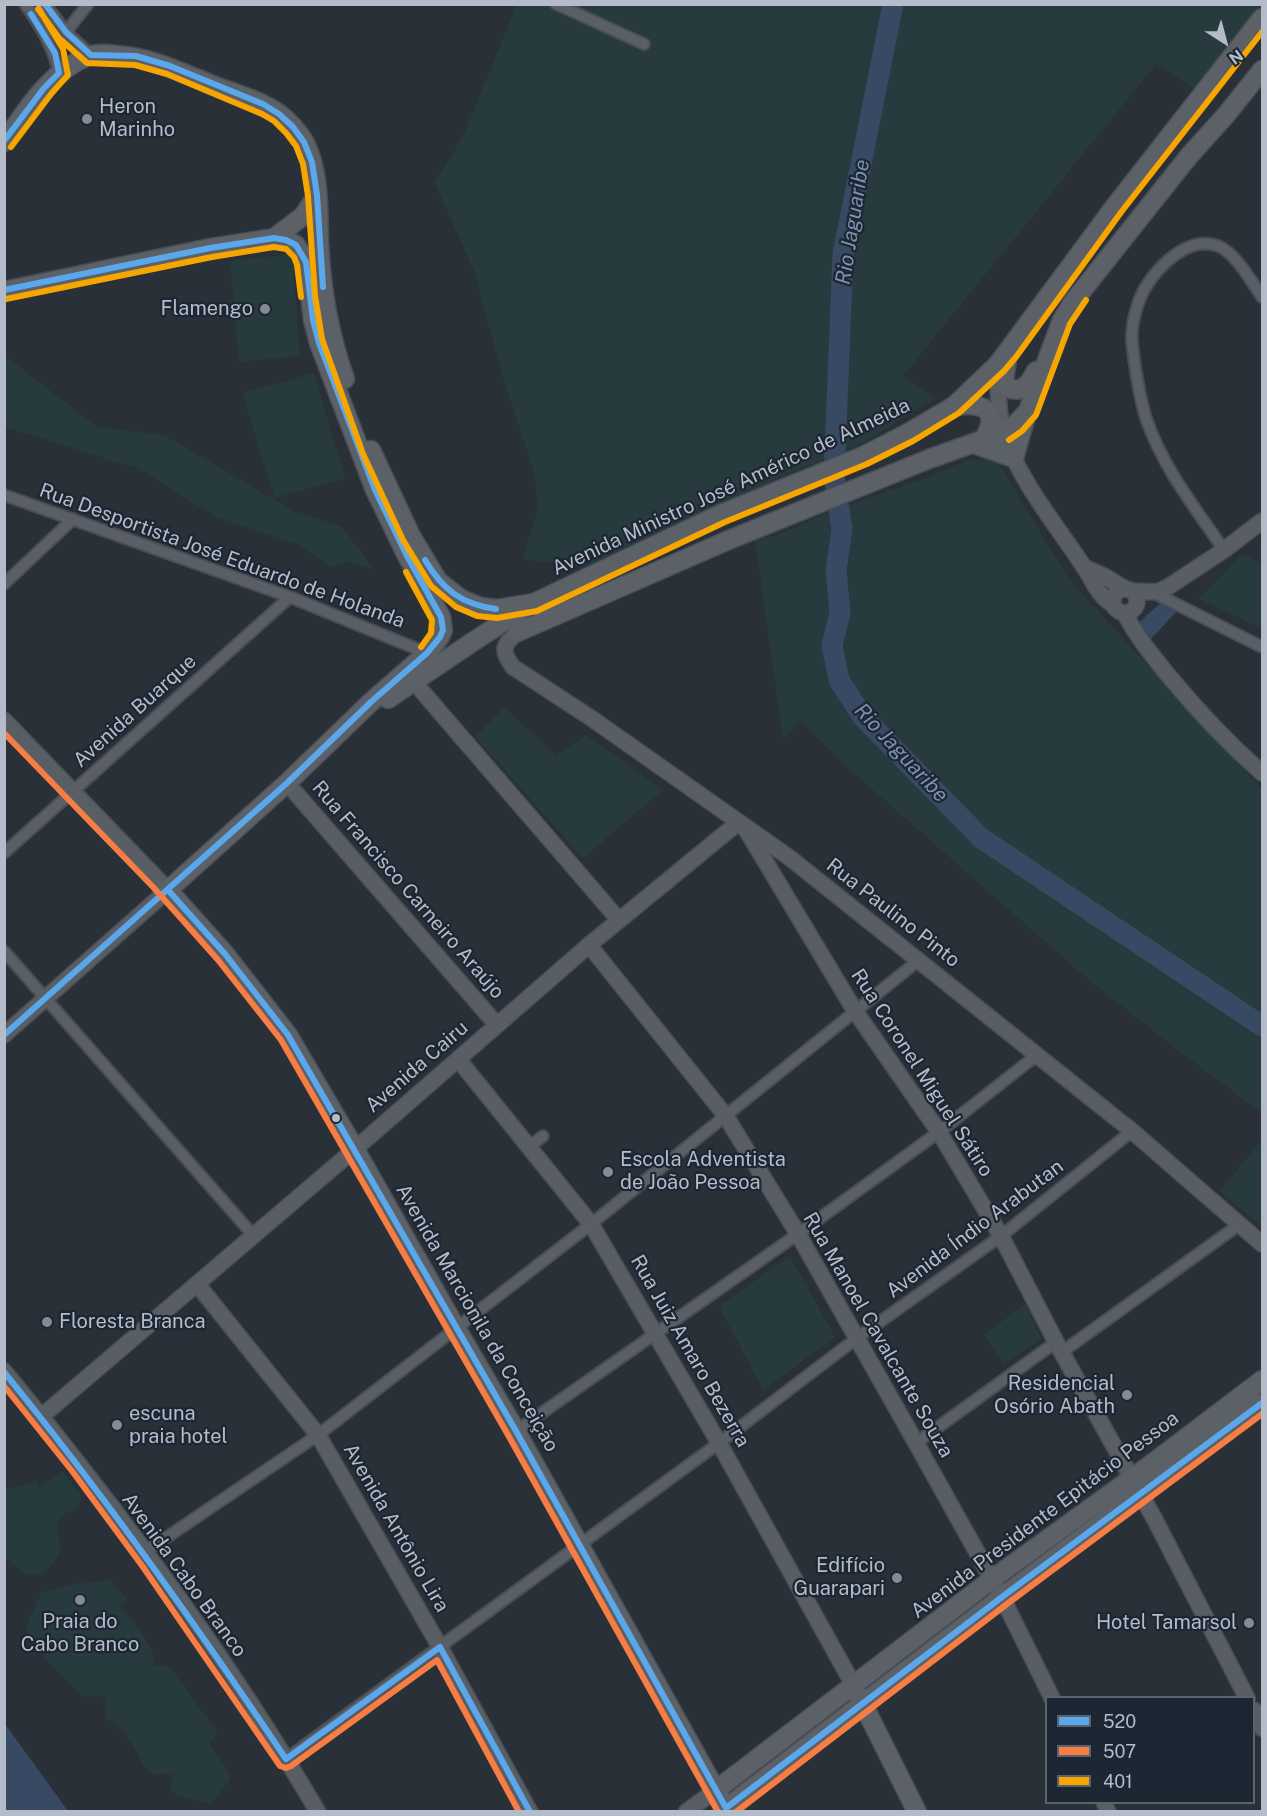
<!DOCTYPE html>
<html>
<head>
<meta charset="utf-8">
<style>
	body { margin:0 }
	#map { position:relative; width:1267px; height:1816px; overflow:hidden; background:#2a3038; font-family:"Public Sans",sans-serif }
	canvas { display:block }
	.frame { position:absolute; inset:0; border:6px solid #b4bcc9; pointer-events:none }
	.legend { position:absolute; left:1045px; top:1696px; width:210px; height:108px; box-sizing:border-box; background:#1d2633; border:2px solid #59626f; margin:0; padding:8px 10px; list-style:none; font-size:18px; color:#b4bcc9 }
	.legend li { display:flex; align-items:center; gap:12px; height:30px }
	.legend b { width:30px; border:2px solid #59626f }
	.north { position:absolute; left:1195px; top:12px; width:60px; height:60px; -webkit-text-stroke:4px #1d2633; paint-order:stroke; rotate:144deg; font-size:16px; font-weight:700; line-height:24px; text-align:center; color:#b4bcc9 }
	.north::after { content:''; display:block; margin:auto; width:21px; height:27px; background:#b4bcc9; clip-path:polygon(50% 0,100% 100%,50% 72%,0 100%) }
</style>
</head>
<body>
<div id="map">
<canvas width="1267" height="1816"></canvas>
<div class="frame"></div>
<ul class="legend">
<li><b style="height:8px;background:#5aa8eb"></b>520</li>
<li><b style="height:8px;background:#f77d43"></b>507</li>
<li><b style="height:8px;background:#f7a600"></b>401</li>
</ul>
<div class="north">N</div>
</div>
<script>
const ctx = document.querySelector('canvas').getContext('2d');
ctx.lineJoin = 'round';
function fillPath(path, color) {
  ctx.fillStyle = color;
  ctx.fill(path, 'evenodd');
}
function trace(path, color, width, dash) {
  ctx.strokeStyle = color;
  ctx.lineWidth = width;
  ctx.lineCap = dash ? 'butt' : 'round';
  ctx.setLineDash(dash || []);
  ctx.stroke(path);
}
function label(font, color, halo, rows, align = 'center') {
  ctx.font = font + ' "Public Sans",sans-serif';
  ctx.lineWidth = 4.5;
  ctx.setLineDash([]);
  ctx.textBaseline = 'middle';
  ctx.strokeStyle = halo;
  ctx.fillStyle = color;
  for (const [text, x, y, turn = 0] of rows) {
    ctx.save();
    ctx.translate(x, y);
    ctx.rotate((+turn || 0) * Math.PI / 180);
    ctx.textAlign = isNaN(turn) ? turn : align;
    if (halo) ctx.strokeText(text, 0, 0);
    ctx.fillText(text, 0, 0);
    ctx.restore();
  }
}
fillPath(new Path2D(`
	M517,5h745v2l-66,83 -40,-26 -254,313 34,21 -75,46 -78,32 -199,91 -62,-8 16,-50 -4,-37 -31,-94 -29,-107 -39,-88 28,-47z
	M292,254l8,102 -61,6 -9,-101z
	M5,358l6,2 86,67 67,8 130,76 48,16 33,43 -26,-8 -17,5 -35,-23 -81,-27 -77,-48 -127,-40 -7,-1z
	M314,373l31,105 -70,20 -33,-105z
	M996,459l74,122 192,208v324l-78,-58 -94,-74 -234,-206 -56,-54 -17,18 -28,-199 31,-8 42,-20 85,-29 53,-22z
	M1242,554l20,9v66l-63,-30z
	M505,707l51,49 30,-21 77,55 -80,68 -108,-121z
	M1262,1139v87l-42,-35z
	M790,1256l45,81 -72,53 -44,-84z
	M1025,1304l17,35 -39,25 -19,-29z
	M63,1471l18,25 -2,12c-8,3 -15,4 -20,12 -4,9 0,13 1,23 0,9 -2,15 -8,21 -19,21 -30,7 -47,-7v-67l31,-8 4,6z
	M110,1580l17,20 -7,5 31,42 3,18 16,2 48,66 -9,11 18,26 4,9 -21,25 -34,-10 -7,-6 6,-15 -24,1c-13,-13 -13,-24 -23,-37 -6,-8 -15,-14 -23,-20l1,-21 -24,1 -52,-54 -4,-16 15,-34 35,-9z`), '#273a3e');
fillPath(new Path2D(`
	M1163,601l16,8 -28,30 -13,-16z
	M4,1724h1l63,87h-63z`), '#384963');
trace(new Path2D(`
	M893,4l-50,250 -9,222 8,53 -6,41 4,43 -8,32 7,35 24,37 118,121 281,188`), '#384963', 21);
const street = new Path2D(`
	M25,4c16,23 28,42 34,69
	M45,4l21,28 25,23
	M556,4l88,40
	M66,32l22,-28
	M4,495l286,102 137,56
	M1224,550c-28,-41 -60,-81 -77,-129 -7,-20 -13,-58 -15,-80 -1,-16 5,-39 13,-53 14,-23 44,-53 73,-42 17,6 34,36 44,51
	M4,584l69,-65
	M1157,592l3,4 102,51
	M4,853l286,-256
	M4,951l249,284
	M529,1147l14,-11
	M1062,1352l178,-128
	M516,1431l282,-197 141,-102 98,-77
	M916,1443l140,-101
	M145,1552l173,-117 273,-211 328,-264
	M286,1759l433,-316 138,-105 144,-102 131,-105`);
const secondary = new Path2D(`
	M998,370c0,21 0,43 6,64 16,48 51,89 78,130 10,14 15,31 30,40
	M1084,567l20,9 20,12
	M1113 601a12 12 0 1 1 24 0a12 12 0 1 1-24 0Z
	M1132,591l25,1 11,-5 56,-37 38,-29
	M1125,614c12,23 27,41 43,61 29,35 60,68 94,98
	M518,632c-16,13 -17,19 -5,35l78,51 199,140 342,273 130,113
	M414,682l205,238
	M4,720l164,170 -164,145
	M287,783l210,242
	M739,822l8,9 108,180 84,121 62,104 55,106 98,176 93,180
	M589,945l136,170 73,119 118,209 86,154 50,101
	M458,1059l133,165 128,219 135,243
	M197,1284l121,151 122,212 90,165
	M4,1371c114,138 223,286 314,441
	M42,1416l313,-267 234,-204 150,-123
	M1254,1710l8,18
	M1104,1802l4,10
	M686,1812l30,-22`);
const primary = new Path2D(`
	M4,142c23,-33 46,-71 85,-86 8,-3 19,-2 27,-1 36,2 66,18 99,31 21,8 44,14 63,27 10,7 21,19 27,30 15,30 13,65 14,98 2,47 10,93 26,138
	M274,238l29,-22 14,-21
	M4,291l206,-43 64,-10 12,2 10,5 10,17 7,58 6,23 56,147 32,66 34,61 2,13 -3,7 -13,16 -55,48 -85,82 -119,107 57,64 63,81 67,114 101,179 60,103 212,381
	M1008,353l-4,27 4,8c15,6 22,-5 28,-17
	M954,406c30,-4 47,4 29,35
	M974,444l40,14 12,-42
	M371,450l40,86 27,45 23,18 19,8 16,2 38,-6 187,-89 142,-58 45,-23 46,-27 44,-42 117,-158 147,-188
	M518,632l213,-93 198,-80 81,-29 18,-19 34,-91 11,-18 116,-146 37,-41 36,-45
	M388,699l83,-56 57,-37
	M859,1696l58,116
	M716,1790l275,-210 159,-115 112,-85
	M726,1808l276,-211 260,-194`);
trace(street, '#484c53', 14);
trace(secondary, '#484c53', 18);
trace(primary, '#484c55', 21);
trace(street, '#5a5e66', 10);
trace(secondary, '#595d64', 15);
trace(primary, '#5c6168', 18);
trace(new Path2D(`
	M45,4l21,28 25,23 45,1 34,10 93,38 16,10 14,13 11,15 8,20 5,33 6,92
	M4,141l40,-53 15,-15 -4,-20 -24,-39
	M4,290l206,-42 64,-10 12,2 10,5 10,17 7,58 6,23 56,147 32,66 34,61 2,13 -3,7 -13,16 -55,48 -85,82 -283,252
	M425,560c18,30 36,44 71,49
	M168,890l57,64 63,81 228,396 210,377 276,-211 260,-194
	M4,1372c101,124 193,254 282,387l154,-112 90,165`), '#5aa8eb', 6);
trace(new Path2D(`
	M4,733l149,154 65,73 63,80 227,395 210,377
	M4,1386l68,85 71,96 137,199 6,2 5,-2 146,-106 82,152
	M736,1812l271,-208 255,-190`), '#f77d43', 6);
trace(new Path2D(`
	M38,9l21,29 28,25 48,2 32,9 95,40 12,7 12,12 10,13 7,18 5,32 7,100 7,43 41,115 40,86 28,46 25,21 21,9 20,2 40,-7 188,-89 142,-58 46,-23 46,-28 45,-42 12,-14 106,-146 140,-179
	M11,147l40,-53 17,-19 -5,-26 -24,-40
	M6,299l206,-42 62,-10 12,2 8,8 3,8 4,32
	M1009,440l13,-9 14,-16 34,-91 16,-24
	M406,572l26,48 -1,13 -10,14`), '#f7a600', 6);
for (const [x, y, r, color] of [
	[87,119,6,"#848b96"],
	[265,309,6,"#848b96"],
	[336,1118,5,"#b4bcc9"],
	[608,1172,6,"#848b96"],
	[47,1322,6,"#848b96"],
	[1127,1395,6,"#848b96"],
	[117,1425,6,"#848b96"],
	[897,1578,6,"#848b96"],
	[80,1600,6,"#848b96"],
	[1249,1623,6,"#848b96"]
]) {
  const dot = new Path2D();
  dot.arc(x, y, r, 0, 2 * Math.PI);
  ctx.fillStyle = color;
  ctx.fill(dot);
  trace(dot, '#1d2633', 2);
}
label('20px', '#b4bcc9', '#1d2633', [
	["Heron",99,107],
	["Marinho",99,130],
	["Flamengo",253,309,"right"],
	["Escola Adventista",620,1160],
	["de João Pessoa",620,1183],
	["Floresta Branca",59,1322],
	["Residencial",1115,1384,"right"],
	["Osório Abath",1115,1407,"right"],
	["escuna",129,1414],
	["praia hotel",129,1437],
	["Edifício",885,1566,"right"],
	["Guarapari",885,1589,"right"],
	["Praia do",80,1622,"center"],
	["Cabo Branco",80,1645,"center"],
	["Hotel Tamarsol",1237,1623,"right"]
], 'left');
label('20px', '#b4bcc9', '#1d2633', [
	["Avenida Ministro José Américo de Almeida",731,487,-25],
	["Rua Desportista José Eduardo de Holanda",222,556,20],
	["Avenida Buarque",135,711,-42],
	["Rua Francisco Carneiro Araújo",408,890,49],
	["Rua Paulino Pinto",893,913,38],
	["Avenida Cairu",417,1067,-41],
	["Rua Coronel Miguel Sátiro",922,1073,57],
	["Avenida Índio Arabutan",975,1229,-37],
	["Avenida Marcionila da Conceição",477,1318,60],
	["Rua Manoel Cavalcante Souza",878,1335,60],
	["Rua Juiz Amaro Bezerra",690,1351,60],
	["Avenida Presidente Epitácio Pessoa",1045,1515,-37],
	["Avenida Antônio Lira",396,1528,60],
	["Avenida Cabo Branco",184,1575,54]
]);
label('italic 21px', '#7c92b1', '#1d2633', [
	["Rio Jaguaribe",853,222,-81],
	["Rio Jaguaribe",901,753,47]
]);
</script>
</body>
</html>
